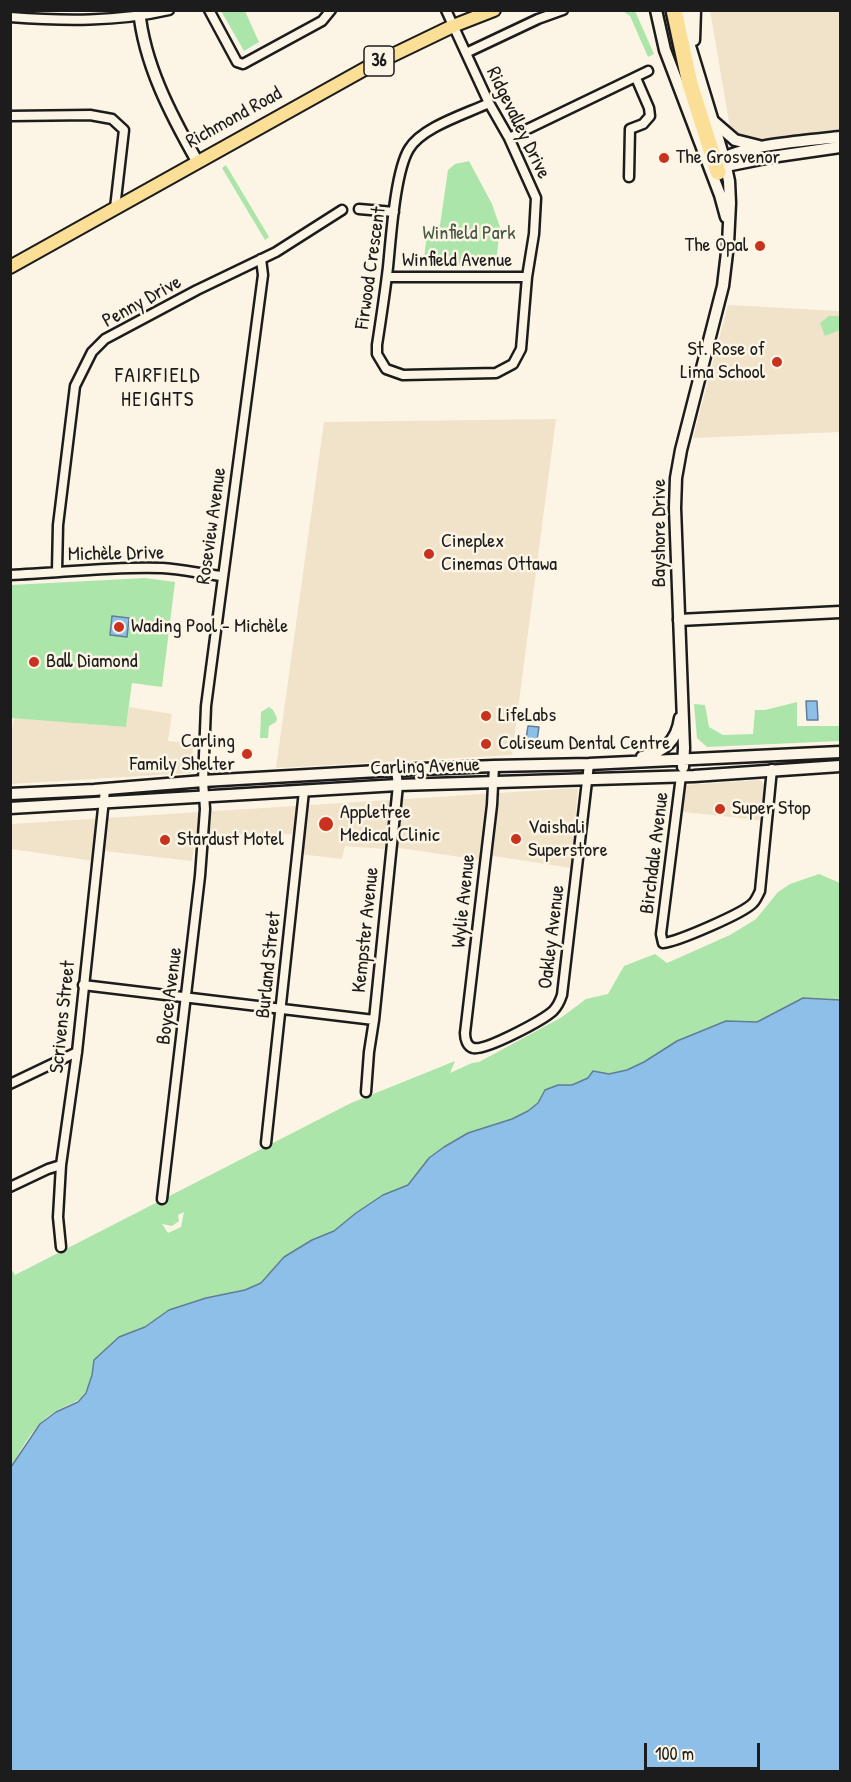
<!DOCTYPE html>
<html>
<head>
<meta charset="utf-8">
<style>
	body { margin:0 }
	#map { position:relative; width:851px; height:1782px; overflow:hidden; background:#fcf5e5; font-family:"Patrick Hand",sans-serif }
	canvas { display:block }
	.frame { position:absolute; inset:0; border:12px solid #1c1c1c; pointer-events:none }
	.scale { position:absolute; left:644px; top:1743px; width:116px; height:27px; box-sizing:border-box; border:3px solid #1c1c1c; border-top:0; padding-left:8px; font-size:18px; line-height:21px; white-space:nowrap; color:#1c1c1c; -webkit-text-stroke:4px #fcf5e5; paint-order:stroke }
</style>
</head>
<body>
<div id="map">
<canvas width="851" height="1782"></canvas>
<div class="frame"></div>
<div class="scale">100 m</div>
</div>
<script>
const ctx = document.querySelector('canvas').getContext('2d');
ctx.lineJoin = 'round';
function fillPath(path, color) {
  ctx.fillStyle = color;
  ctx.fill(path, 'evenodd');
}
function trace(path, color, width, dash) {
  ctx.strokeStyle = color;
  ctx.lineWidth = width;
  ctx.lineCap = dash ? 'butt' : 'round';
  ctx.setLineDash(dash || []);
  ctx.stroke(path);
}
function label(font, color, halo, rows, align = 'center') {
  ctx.font = font + ' "Patrick Hand",sans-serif';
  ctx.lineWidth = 5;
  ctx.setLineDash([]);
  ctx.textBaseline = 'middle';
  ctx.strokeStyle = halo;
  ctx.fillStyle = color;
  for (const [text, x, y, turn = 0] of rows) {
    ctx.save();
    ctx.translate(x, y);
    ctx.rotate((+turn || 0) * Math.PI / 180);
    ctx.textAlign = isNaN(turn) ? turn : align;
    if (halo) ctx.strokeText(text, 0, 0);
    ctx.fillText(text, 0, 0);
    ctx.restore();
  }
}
fillPath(new Path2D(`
	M710,11h130v121l-107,13z
	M728,305l112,6v121l-147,6z
	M556,419l-44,336 -236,13 48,-346z
	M129,707l43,7 -4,27 25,2 -2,30 -180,11v-46l3,-20 112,9z
	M760,780l5,5 -6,35 -76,-8 -2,-5 5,-22z
	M578,788l-7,80 -90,-14 -1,6 -94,-14 -2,3 -39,-3 -3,13 -51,-6 1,-19 -97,1 -3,26 -97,-11 -1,11 -83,-12v-25z`), '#f0e3c9');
fillPath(new Path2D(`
	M221,11h24l14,31 -15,9z
	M623,11h12l19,43 -6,3 -18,-41z
	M469,161l23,43 8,23 -4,37 -73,2 4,-32 13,-9 8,-55 7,-6z
	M226,165l43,72 -4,3 -43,-72z
	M829,316h10l1,14 -15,6 -5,-13z
	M145,578l30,4 -13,105 -30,-4 -6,44 -115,-9v-133z
	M797,702v24h43v15l-133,6 -10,-9 -3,-34 11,1 4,22 14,8 30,-1 2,-24h10z
	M269,707l4,3 4,8 -1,4 -7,4 -1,12h-8l1,-26z
	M819,874l21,9v117l-53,6 -30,16 -31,-1 -99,49 -18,4 -16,-3 -5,7 -16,7h-14l-13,5 -7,13 -10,8 -16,8 -44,14 -24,14 -36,38 -25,10 -27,18 -22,18 -22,9 -28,17 -23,26 -16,7 -39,8 -37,12 -24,17 -26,10 -25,23c-8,57 -24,33 -54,64 -12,12 -21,29 -29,43l-1,-200 5,8 336,-172 104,-42 -5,12 22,-10 7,-1 83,-45 24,-18 22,-5 16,-28 31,-12 12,9 63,-28 26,-16 22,-27 12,-8zM184,1212l-3,15 -13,6 -6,-9 10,2 7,-5 -1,-6z`), '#ace5a9');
const water = new Path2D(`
	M112,616l17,2 -2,19 -17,-2z
	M806,701h11l1,19h-11z
	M528,726l11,1 -3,20 -11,-2z
	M803,998l37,2v771h-829v-304l29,-43 16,-12 22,-10 8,-9 6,-18 2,-15 25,-23 26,-10 24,-17 37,-12 39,-8 16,-7 23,-26 28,-17 22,-9 22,-18 27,-18 25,-10 21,-27 15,-11 24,-14 44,-14 16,-8 10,-8 7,-13 13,-5h14l16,-7 5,-7 16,3 18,-4 17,-8 33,-21 49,-20 31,1z`);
fillPath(water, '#8dbfe9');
trace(water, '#607e97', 1.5);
const minor = new Path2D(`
	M209,10l28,52 6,2 79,-43 9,-11
	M446,10l43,93 20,35 27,60 -2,36 -7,43 -6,72 -8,15 -17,9 -93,2 -17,-6 -9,-15v-9c4,-26 8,-52 11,-78 3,-29 7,-95 21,-118 13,-22 57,-35 80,-46
	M10,17c53,4 107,5 159,-7
	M466,53l72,-34 25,-9
	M10,116l80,-1 22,4 12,11 -9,78
	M509,138l139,-67
	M629,177l1,-48 13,-5 7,-8 -1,-8 -13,-30
	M359,209l35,3
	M387,277h140
	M57,571l1,-46 17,-139 17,-34 13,-13 92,-49 79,-38 66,-42
	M10,575c51,-2 101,-9 152,-7 20,1 40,6 60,8
	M494,766l-2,39 -27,228c0,6 2,13 8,15 13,3 70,-28 80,-37 5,-5 7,-10 9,-16l27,-231
	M681,776l-20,158 2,9c14,-1 81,-30 90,-40 3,-3 5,-8 7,-12l12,-122
	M83,985l291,35
	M10,1084l67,-32
	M366,1092l3,-40 5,-32 24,-235 -2,-15
	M266,1143l38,-352
	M10,1187l38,-18 13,-4
	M162,1199l38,-323 5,-67 -2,-28 3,-75 57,-431 -2,-16
	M61,1247l-3,-30 3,-52 16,-113 28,-262`);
const tertiary = new Path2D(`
	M139,10c5,54 32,105 58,151
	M713,121l22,19 24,6
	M724,158c22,-13 89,-18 116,-21
	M726,166l45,-9 69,-10
	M679,620l161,-8`);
const secondary = new Path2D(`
	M656,10l9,40 55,145 6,22
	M694,40l1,-30
	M642,757c22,-5 35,-16 38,-39
	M683,767l1,-19 -9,-240 1,-30 5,-28 42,-164 5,-42 2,-41 -1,-22 -5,-23 -34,-112 -5,-36
	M10,794l84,-4 109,-9 193,-11 98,-4 95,-2 251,-12
	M10,808l388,-23 296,-9 146,-10`);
const primary = new Path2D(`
	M10,267l360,-201 83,-40 41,-16`);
const motorway = new Path2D(`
	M674,10l16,74 28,88`);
trace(minor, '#1c1c1c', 13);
trace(tertiary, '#1c1c1c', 15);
trace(secondary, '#1c1c1c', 15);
trace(primary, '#1c1c1c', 16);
trace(motorway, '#1c1c1c', 20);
trace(minor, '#fcf5e5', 8);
trace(tertiary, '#fcf5e5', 10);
trace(secondary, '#fcf5e5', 10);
trace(primary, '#fbdf96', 12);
trace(motorway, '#fbdf96', 15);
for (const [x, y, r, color] of [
	[664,158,6,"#c8321e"],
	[760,246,6,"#c8321e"],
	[777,362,6,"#c8321e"],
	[429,554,6,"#c8321e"],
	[119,627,6,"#c8321e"],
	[34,662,6,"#c8321e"],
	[486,716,6,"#c8321e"],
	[486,744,6,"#c8321e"],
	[247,754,6,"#c8321e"],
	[720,809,6,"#c8321e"],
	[326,824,8,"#c8321e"],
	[516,839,6,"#c8321e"],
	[165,840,6,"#c8321e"]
]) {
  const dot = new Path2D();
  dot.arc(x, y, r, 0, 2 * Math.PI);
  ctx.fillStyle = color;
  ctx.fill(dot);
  trace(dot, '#fcf5e5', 2);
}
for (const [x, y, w] of [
	[379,61,30]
]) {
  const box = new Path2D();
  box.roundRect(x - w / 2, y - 15, w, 30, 4.5);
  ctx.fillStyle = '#fcf5e5';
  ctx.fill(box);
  trace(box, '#1c1c1c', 1.5);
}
label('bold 18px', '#1c1c1c', null, [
	["36",379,61]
]);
label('20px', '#1c1c1c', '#fcf5e5', [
	["Richmond Road",234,118,-29],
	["Ridgevalley Drive",518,123,64],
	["Winfield Avenue",457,261],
	["Firwood Crescent",371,268,-82],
	["Penny Drive",142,302,-29],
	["Roseview Avenue",212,526,-82],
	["Bayshore Drive",660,533,-90],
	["Michèle Drive",116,554,-1],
	["Carling Avenue",425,767,-2],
	["Birchdale Avenue",655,853,-83],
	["Wylie Avenue",464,901,-84],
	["Kempster Avenue",366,930,-84],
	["Oakley Avenue",552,937,-83],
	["Burland Street",269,965,-84],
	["Boyce Avenue",170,996,-83],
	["Scrivens Street",63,1017,-84]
]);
label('20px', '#1c1c1c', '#fcf5e5', [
	["The Grosvenor",676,158],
	["The Opal",748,246,"right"],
	["St. Rose of",765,350,"right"],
	["Lima School",765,373,"right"],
	["Cineplex",441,542],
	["Cinemas Ottawa",441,565],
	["Wading Pool - Michèle",131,627],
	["Ball Diamond",46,662],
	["LifeLabs",498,716],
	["Carling",235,742,"right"],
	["Family Shelter",235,765,"right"],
	["Coliseum Dental Centre",498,744],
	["Super Stop",732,809],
	["Appletree",340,813],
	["Medical Clinic",340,836],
	["Vaishali",528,828],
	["Superstore",528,851],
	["Stardust Motel",177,840]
], 'left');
label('20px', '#475846', '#fcf5e5', [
	["Winfield Park",469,234]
]);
ctx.letterSpacing = '1.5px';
label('21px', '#1c1c1c', '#fcf5e5', [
	["FAIRFIELD",158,376],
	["HEIGHTS",158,400]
]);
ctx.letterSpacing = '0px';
</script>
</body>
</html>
